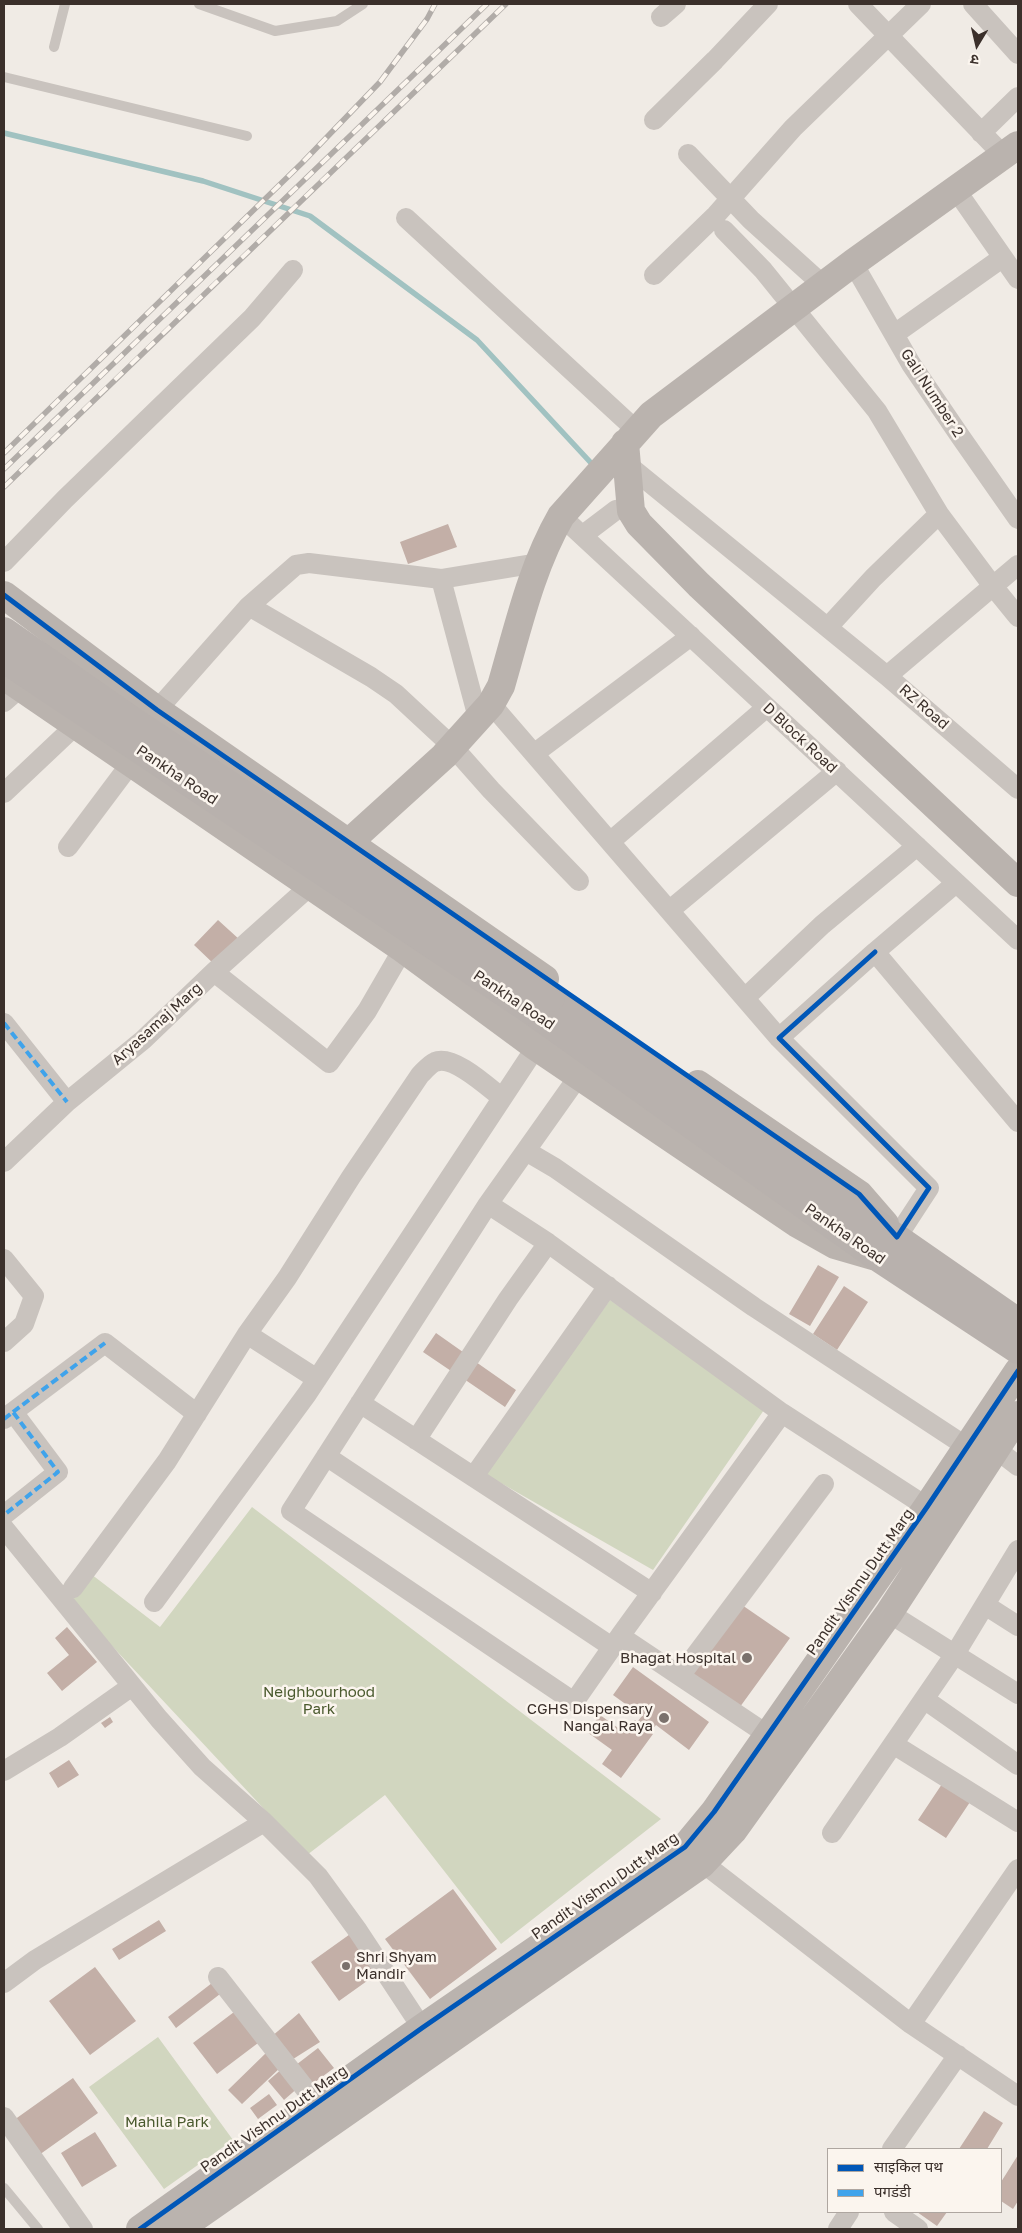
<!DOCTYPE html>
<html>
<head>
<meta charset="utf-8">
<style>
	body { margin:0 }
	#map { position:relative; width:1022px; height:2233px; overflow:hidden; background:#f0ebe5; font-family:"Golos Text","Noto Sans Devanagari",sans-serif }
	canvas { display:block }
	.frame { position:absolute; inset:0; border:5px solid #3b302b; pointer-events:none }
	.legend { position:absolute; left:827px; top:2148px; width:175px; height:65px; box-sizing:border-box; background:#fbf5ee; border:1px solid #aea6a0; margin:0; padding:6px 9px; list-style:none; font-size:15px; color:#3b302b }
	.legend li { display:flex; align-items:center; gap:10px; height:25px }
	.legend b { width:25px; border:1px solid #aea6a0 }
	.north { position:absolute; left:952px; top:20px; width:50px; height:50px; -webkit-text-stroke:4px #fbf5ee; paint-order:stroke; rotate:189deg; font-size:14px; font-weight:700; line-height:20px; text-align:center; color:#3b302b }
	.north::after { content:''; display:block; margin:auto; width:18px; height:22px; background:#3b302b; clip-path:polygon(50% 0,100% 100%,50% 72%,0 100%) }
</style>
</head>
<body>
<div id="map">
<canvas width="1022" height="2233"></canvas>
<div class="frame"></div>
<ul class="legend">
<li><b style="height:6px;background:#0057b8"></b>साइकिल पथ</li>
<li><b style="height:6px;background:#3fa3eb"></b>पगडंडी</li>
</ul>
<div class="north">उ</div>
</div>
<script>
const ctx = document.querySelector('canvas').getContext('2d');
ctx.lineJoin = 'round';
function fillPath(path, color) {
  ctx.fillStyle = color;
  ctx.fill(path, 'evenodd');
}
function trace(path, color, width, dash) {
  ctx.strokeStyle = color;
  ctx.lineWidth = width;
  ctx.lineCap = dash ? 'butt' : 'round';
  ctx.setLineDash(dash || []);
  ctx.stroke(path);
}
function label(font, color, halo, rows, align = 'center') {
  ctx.font = font + ' "Golos Text",sans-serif';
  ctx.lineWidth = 5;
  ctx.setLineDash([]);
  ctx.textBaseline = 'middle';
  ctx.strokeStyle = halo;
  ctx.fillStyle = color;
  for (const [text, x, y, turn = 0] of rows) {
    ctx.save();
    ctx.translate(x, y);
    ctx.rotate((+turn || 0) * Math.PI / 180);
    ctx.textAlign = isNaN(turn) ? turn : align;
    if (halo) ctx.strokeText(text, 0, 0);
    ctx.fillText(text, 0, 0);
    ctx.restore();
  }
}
fillPath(new Path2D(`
	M610,1300l154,110 -111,160 -168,-96z
	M252,1507l409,312 -160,125 -116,-149 -78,60 -236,-253 20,-28 69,53z
	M158,2037l75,103 -69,49 -75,-102z`), '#d1d6bf');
trace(new Path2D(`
	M4,133l199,48 107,35 167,124 115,124`), '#a1c2c1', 5.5);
fillPath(new Path2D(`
	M448,524l9,23 -49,17 -8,-22z
	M218,920l22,20 -24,26 -22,-21z
	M818,1265l21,12 -29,49 -21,-12z
	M844,1286l24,16 -31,48 -24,-16z
	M436,1333l34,24 -13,18 -34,-23z
	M476,1362l40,28 -11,17 -41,-28z
	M742,1605l48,33 -53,73 -47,-33z
	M67,1627l30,35 -35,29 -15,-18 22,-18 -14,-17z
	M633,1667l76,55 -20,28 -33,-25 -6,7 3,2 -32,44 -19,-14 10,-14 -25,-18 13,-17 25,18 10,-13 2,2 5,-6 -29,-21z
	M110,1717l3,5 -8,6 -4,-5z
	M69,1760l10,15 -21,13 -9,-15z
	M942,1784l28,18 -24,36 -28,-18z
	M453,1889l44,60 -67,50 -45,-60z
	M159,1920l7,11 -47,29 -7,-11z
	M353,1932l28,39 -42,30 -28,-39z
	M95,1967l41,54 -46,34 -41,-54z
	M212,1983l8,11 -44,34 -8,-11z
	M238,2009l24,31 -45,34 -24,-31z
	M299,2013l21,29 -30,19 -19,-24z
	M318,2048l16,20 -27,20 -15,-20z
	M268,2051l14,15 -40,38 -14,-14z
	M284,2067l16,19 -16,14 -16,-19z
	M73,2078l25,35 -59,42 -25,-35z
	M269,2094l8,11 -19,14 -8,-11z
	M984,2111l19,12 -16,26h-28z
	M95,2132l22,34 -35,21 -21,-34z
	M1018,2155v46l-5,8 -12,-8v-19z
	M917,2212h30l-10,14z`), '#c3afa7');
trace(new Path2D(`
	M199,4l76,27 62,-10 26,-17
	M54,47l11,-43
	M4,77l243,59
	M4,2188l34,41`), '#c9c3be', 10);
trace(new Path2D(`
	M858,4l145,151
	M973,4l45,50
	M661,17l15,-13
	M654,120l61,-60 53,-56
	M981,133l37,-36
	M688,154l63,66 72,65
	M956,190l62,89
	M406,218l230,212
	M724,230l39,40 114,141 62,103 53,71 26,32
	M853,263l58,101 49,72 58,83
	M654,275l62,-60 77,-87 128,-124
	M896,333l106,-75
	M628,465l259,211 131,113
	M561,516l457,424
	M583,535l33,-25 15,-2
	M4,562l61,-63 187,-181 41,-48
	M441,579l37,139
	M249,606l122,71 25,17 56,52 39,44 88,91
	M828,627l45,-49 66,-64
	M887,676l131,-111
	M4,702l17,-15
	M491,704l288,334
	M157,710l92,-104 47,-41 13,-2 132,16 97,-16
	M535,753l156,-117
	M4,793l72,-68
	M611,841l156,-134
	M68,847l63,-84
	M956,883l-81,69 143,170
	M670,910l167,-139
	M875,952l-96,86 150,150 -32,49
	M214,972l115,91 38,-52 36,-62
	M745,998l77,-73 95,-79
	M4,1023l63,79
	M578,1077l-90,127 -197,307 283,191 46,-66 148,99
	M526,1151l29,17 199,139 213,140
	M4,1162l63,-60 76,-62 71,-68 96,-86
	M488,1204l60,39 234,170 145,94
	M4,1259l30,37 -10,28 -20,18
	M247,1334l70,45
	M360,1403l292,190
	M13,1412l92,-69 92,71
	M4,1419l9,-7 45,60 -54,43
	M416,1440l92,-141 40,-56
	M996,1449l22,17
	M326,1456l286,191
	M474,1476l134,-190
	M4,1528l155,191 43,48 62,55 54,54 40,55 64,97
	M73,1588l94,-127 80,-127 40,-56 64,-101 69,-102c4,-4 10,-11 15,-13 18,-8 53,25 67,36
	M154,1602l153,-208 229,-347
	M985,1605l33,21
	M889,1613l129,81
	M620,1636l162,-223
	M680,1676l144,-192
	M924,1699l94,66
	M893,1744l125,78
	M4,1771l56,-34 72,-51
	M832,1833l123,-179 63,-104
	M694,1856l217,168 107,72
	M218,1977l99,127
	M4,1983l31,-23 229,-138
	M911,2024l107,-155
	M4,2117l79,112
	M892,2149l66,-94
	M894,2212l24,17
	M838,2229l11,-17`), '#c9c3be', 20);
trace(new Path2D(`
	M625,443l6,68 8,13 60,61 319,298
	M4,595l153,115 388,269
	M4,676l399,273 133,98 260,176 39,22 38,11
	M336,854l108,-98 47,-52 10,-18c17,-58 30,-118 60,-170l90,-101 202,-152 165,-118
	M698,1084l161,110 26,30
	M140,2229l282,-201 263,-181 29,-35 213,-305 91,-136
	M179,2229l523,-365 31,-33 156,-218 129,-198`), '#bab3ae', 28);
trace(new Path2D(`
	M551,998l467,324
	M530,1010l347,247 141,93`), '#b8b1ad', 28);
const rail = new Path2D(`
	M4,453l298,-290 78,-81 47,-63 8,-15
	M4,469l483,-465
	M4,487c167,-162 335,-322 502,-483`);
trace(rail, '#b1aca8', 5.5);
trace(rail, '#fbf5ee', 4, [11]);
trace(new Path2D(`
	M4,631l132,92 415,275
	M4,659l526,351`), '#b8b1ad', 28);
trace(new Path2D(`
	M4,1023l63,79
	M13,1412l92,-69
	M4,1419l9,-7 45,60 -54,43`), '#3fa3eb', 4, [8, 4]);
trace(new Path2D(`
	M4,595l153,115 702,484 38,43 32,-49 -150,-150 96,-86
	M140,2229l282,-201 263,-181 29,-35 213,-305 91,-136`), '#0057b8', 5);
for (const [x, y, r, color] of [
	[747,1658,6,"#7a716c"],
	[664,1718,6,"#7a716c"],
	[346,1966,5,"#7a716c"]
]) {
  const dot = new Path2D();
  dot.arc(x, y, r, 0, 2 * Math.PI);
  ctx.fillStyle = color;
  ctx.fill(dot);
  trace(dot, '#fbf5ee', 2);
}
label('15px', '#3b302b', '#fbf5ee', [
	["Gali Number 2",932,393,57],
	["RZ Road",924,707,41],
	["D Block Road",800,738,43],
	["Pankha Road",177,775,34],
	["Pankha Road",514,1000,34],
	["Aryasamaj Marg",157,1024,-42],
	["Pankha Road",845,1234,35],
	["Pandit Vishnu Dutt Marg",860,1582,-55],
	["Pandit Vishnu Dutt Marg",605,1886,-35],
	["Pandit Vishnu Dutt Marg",274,2119,-35]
]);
label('15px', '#3b302b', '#fbf5ee', [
	["Bhagat Hospital",736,1658],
	["CGHS Dispensary",653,1709],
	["Nangal Raya",653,1726],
	["Shri Shyam",356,1957,"left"],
	["Mandir",356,1974,"left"]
], 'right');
label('15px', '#4a5a2e', '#fbf5ee', [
	["Neighbourhood",319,1692],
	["Park",319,1709],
	["Mahila Park",167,2122]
]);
</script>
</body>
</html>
